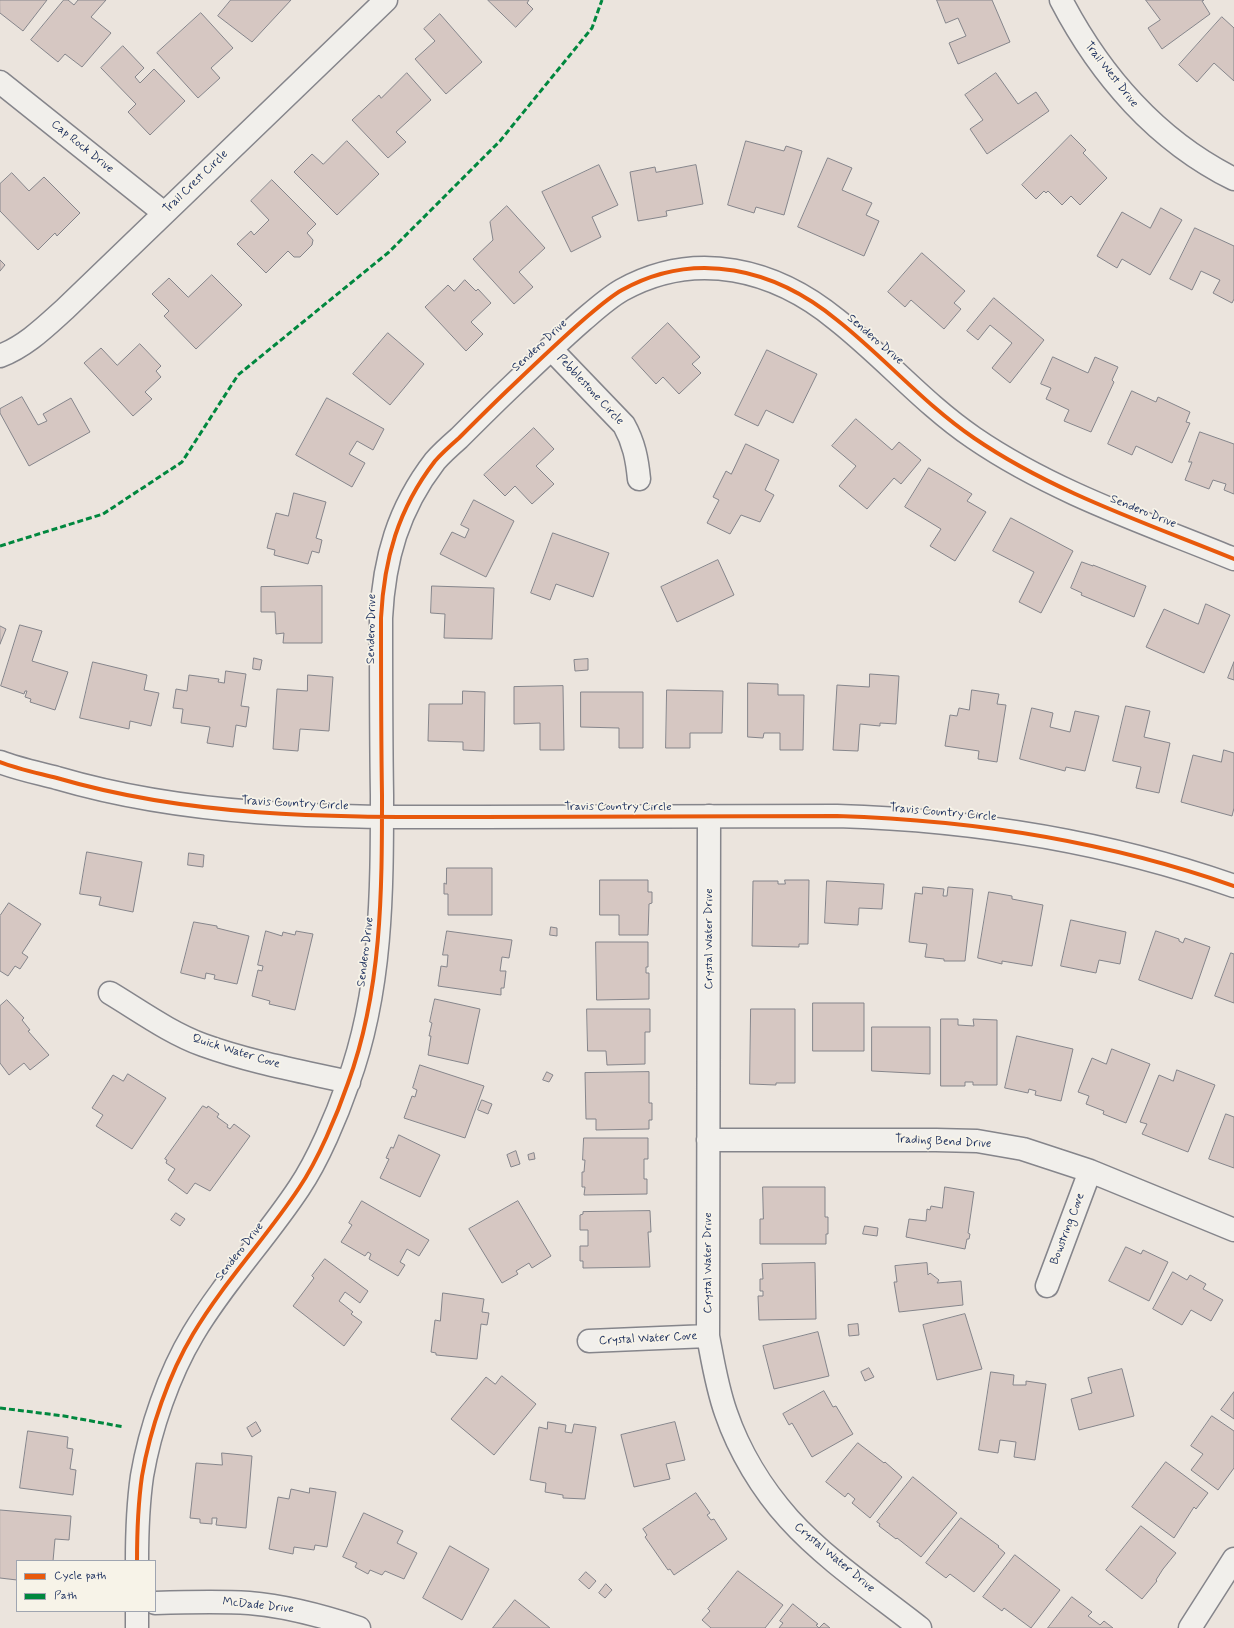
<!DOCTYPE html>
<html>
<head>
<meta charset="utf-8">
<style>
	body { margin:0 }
	#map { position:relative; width:1234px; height:1628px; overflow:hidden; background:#ebe4dd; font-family:Mynerve,sans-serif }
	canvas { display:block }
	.legend { position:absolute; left:16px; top:1560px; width:140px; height:52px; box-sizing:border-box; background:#f7f3e8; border:1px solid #9fa5b1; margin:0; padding:5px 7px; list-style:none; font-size:12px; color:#1b2f5e }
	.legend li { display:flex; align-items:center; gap:8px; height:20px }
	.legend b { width:20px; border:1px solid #9fa5b1 }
</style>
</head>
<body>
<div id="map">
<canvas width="1234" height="1628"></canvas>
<ul class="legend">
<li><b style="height:5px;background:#e8590c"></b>Cycle path</li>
<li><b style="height:5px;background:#00873e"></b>Path</li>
</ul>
</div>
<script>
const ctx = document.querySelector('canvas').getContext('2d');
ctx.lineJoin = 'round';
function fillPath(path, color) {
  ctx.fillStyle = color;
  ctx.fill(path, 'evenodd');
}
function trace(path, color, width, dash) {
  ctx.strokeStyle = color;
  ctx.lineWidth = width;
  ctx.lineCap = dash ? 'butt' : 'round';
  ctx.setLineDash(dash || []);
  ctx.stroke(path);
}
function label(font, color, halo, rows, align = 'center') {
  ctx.font = font + ' Mynerve,sans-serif';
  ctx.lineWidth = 3.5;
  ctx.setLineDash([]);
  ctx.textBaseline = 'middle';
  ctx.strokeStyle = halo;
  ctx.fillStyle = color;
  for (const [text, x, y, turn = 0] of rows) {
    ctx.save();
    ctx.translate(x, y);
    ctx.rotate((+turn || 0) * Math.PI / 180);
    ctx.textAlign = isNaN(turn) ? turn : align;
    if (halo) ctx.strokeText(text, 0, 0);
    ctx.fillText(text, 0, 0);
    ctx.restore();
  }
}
const building = new Path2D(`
	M0,0h47l-24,31 -23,-18z
	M64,0h4l6,5 4,-5h28l-15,17 20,16 -29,34 -17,-13 -7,8 -27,-22z
	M231,0h60l-39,42 -34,-26z
	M488,0h41l-2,3 6,6 -17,18z
	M937,0h55l18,42 -52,22 -9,-21 17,-7 -8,-18 -12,5z
	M1146,0h58l-2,1 8,13 -48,35 -14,-21 12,-8z
	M201,13l32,35 -22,20 9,10 -22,20 -41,-45z
	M440,14l42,48 -36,32 -31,-35 20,-18 -11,-12z
	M1222,17l12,11v53l-20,-18 -17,19 -18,-17z
	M123,46l21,22 -9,9 5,6 14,-14 31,32 -35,34 -22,-23 8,-8 -35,-36z
	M407,73l24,27 -35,32 10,10 -18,16 -36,-38 27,-25 2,3z
	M996,73l22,31 18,-12 13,19 -62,43 -17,-25 13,-9 -18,-25z
	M1071,135l15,15 -3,3 24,25 -27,27 -9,-9 -9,9 -14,-14 -2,2 -2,-2 -8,8 -14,-14z
	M347,141l32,33 -42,41 -43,-43 18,-18 11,10z
	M746,141l38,10 2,-5 16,5 -18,64 -28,-8 -2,6 -26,-8z
	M828,158l24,10 -10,22 30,13 -6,12 13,6 -15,35 -66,-29z
	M599,165l19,40 -26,12 9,20 -30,15 -29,-60z
	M696,165l7,39 -37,7 1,5 -29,5 -8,-49 25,-5 1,5z
	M12,173l17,18 15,-14 36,36 -23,23 -2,-3 -17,17 -38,-39v-27z
	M272,180l44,44 -9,9 6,7 -1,5 -12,12h-6l-6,-6 -22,22 -29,-29 14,-13 3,4 15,-15 -18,-19z
	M507,206l38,42 -26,24 14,15 -19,17 -41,-45 20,-19 -3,-18z
	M1161,208l21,12 -32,55 -28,-16 -5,9 -20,-12 25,-44 28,16z
	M1195,228l39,18v53l-2,4 -19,-10 7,-13 -19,-9 -9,19 -22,-11z
	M922,253l43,38 -11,12 7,6 -17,20 -33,-29 -6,7 -17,-15z
	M0,260l5,5 -5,6z
	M212,275l30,30 -46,44 -32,-33 5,-5 -17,-17 17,-16 19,19z
	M465,280l11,11 2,-2 13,14 -20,19 12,12 -17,17 -41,-44 23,-22 6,6z
	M994,298l50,42 -34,43 -18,-15 20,-25 -22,-18 -12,15 -11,-9z
	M668,323l32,34 -8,7 9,9 -22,21 -16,-17 -7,7 -24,-26z
	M388,333l36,31 -34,41 -37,-31z
	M140,344l21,22 -5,5 5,6 -16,15 7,7 -19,17 -49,-53 17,-15 16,17z
	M767,350l50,24 -24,49 -27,-13 -8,16 -23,-11z
	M1053,357l35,16 7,-16 23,10 -6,13 2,2 -23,50 -27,-11 5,-11 -23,-11 5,-11 -10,-4z
	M1132,391l24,11 2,-5 32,15 -4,10 4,1 -18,40 -36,-17 -4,9 -24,-11z
	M22,397l16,28 9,-4 -4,-7 28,-16 19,34 -61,34 -29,-53v-4z
	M327,398l57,31 -11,21 -16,-9 -8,13 16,9 -13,24 -56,-32z
	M856,419l36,31 7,-8 22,18 -20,24 -7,-6 -27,31 -28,-23 17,-20 -24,-20z
	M534,428l20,21 -18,17 18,18 -22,20 -17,-18 -10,10 -21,-21z
	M1200,432l34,12v50l-10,-4 2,-6 -13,-4 -4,9 -24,-9 7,-18h-3z
	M746,444l33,16 -14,30 9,5 -14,27 -19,-7 -11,19 -23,-11 12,-23 -6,-3 13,-26 5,3z
	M929,468l43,26 -5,7 19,11 -31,49 -25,-15 11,-17 -36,-22z
	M294,493l32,9 -10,36 6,2 -3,13 -7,-2 -4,13 -34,-9 1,-5 -8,-2 9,-35 12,3z
	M474,500l40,21 -28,56 -46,-23 12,-22 13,6 4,-9 -8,-4z
	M1011,518l62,33 -32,62 -22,-11 15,-30 -41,-21z
	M553,533l56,20 -16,44 -37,-13 -6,16 -19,-7z
	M718,560l16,35 -57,27 -16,-35z
	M1082,562l11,4v-1l53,21 -12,31 -53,-22 1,-2 -11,-5z
	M322,586v57h-39l1,-10 -8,1 -1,-22h-14v-25z
	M432,586l62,2 -2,51 -48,-1 1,-24 -14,-1z
	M1206,604l24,11 -26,58 -58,-26 18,-38 34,15z
	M20,625l22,6 -10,30 36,11 -13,38 -25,-8 1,-3 -6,-2 2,-6h-2l-1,3 -23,-8z
	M0,626l6,3 -6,15z
	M254,658l8,2 -2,10 -7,-1z
	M588,659v11l-13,1 -1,-11z
	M93,662l54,13 -3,15 15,3 -8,33 -21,-5 -1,8 -49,-11z
	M1234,662v18l-6,-2z
	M226,671l20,3 -5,32 8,1 -3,20 -10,-2 -3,22 -26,-4 3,-16 -29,-4 2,-14 -10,-1 3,-19 11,2 2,-16 30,4 -1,3 6,1z
	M870,674l29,2 -3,48 -16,-1v3l-20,-2 -2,27 -25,-1 4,-65 32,2z
	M308,675l25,2 -4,54 -29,-2 -2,22 -25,-2 4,-60 30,2z
	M748,683l30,1v11h26l-1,55h-23v-17h-16l-1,5 -15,-1z
	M563,686l1,64h-24v-27l-26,1v-37z
	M667,690l56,1 -1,42h-32v15h-24z
	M972,690l27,4 -2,10 9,1 -9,57 -19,-3 1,-8 -34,-5 5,-31 7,1 2,-8 10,2z
	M463,691l22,1 -1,59 -21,-1v-8l-35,-1 1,-37h33z
	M581,692h62v56h-24v-20l-38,-1z
	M1126,706l24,5 -6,26 26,6 -11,50 -23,-5 5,-21 -28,-6z
	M1032,708l21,5 -3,14 20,5 5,-21 24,5 -14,55 -19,-4 -1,4 -45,-12z
	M1224,750l10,3v55l-2,8 -51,-14 12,-47 28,7z
	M87,852l55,10 -9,50 -34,-7 2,-8 -21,-3z
	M189,853l15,2 -1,12 -15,-2z
	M447,868h45v47h-44v-21h-4v-11l2,1z
	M600,880h48v12h4v11l-3,1 -1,31h-29v-20h-19z
	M785,880h24l-1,64h-9v3l-47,-1 1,-65h25v3h7z
	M827,881l57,3 -2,25 -23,-1 -1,17 -33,-2z
	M923,887l21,2 -1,7h4l1,-9 25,2 -8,72h-21v-2l-19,-2 2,-13 -18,-2 6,-49 7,1z
	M989,892l23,4v3l31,6 -11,61 -30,-5v3l-24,-6z
	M9,903l32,21 -19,29 6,4 -8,12 -5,-3 -7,10 -8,-5v-55z
	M1071,920l55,12 -6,32 -21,-4 -3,13 -35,-7z
	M194,922l23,4v2l32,8 -12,48 -23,-5 1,-4 -9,-2 -1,6 -24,-6z
	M551,927l6,1v8l-7,-1z
	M266,931l16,5 1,-4 12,3 1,-4 17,3 -18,76 -26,-6 1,-3 -18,-5 6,-26 4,1 1,-5 -5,-1z
	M447,931l65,9 -3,18 -7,-1 -2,14h6l-2,17h-3v7l-63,-9 3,-20 6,1 1,-12h-5z
	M1156,931l23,8v2l4,2 2,-5 25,9 -18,52 -53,-19z
	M596,942h52v25h-2v6h3v26l-52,1z
	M1231,953l3,1v49l-19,-7z
	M435,999l45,10 -12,55 -40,-9 3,-19h-2l3,-13 -2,-1z
	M7,1000l17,18 -2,2 8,10 -2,1 21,24 -19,15 -6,-7 -15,12 -9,-12v-57z
	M813,1003h51v48h-51z
	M587,1009h63v23h-5v32l-38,1 -1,-14h-18z
	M751,1009h44v74h-19v2l-26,-1z
	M941,1019h17v6l16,1 -1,-7 24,1v65h-24v-3h-8v4h-24z
	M872,1027h58v47l-58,-3z
	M1017,1036l56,13 -12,52 -26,-6 1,-4 -7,-2 -1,4 -23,-5z
	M1112,1049l38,15 -24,59 -23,-9 1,-3 -18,-7 3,-8 -11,-4 14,-34 14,6z
	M420,1065l64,21 -19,52 -61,-20 8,-22 3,1 2,-7 -4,-2z
	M1177,1070l38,15 -27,67 -46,-18 5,-10 -7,-2 19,-47 14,6z
	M547,1072l6,3 -4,7 -6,-2z
	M649,1072v31h3v17h-3v9l-53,1v-11h-10l-1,-46z
	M128,1074l38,24 -34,51 -36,-23 7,-11 -11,-7 21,-33 10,6z
	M482,1100l10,4 -4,10 -10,-4z
	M203,1106l4,2 1,-2 11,8 -2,3 11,8 -1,2 3,2 4,-5 16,12 -40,55 -15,-8 -8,11 -19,-14 7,-11 -9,-6 1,-3 -2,-1z
	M1226,1114l8,3v51l-25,-9z
	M399,1135l41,20 -20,42 -40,-19 9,-19 -3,-1 5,-11 2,1z
	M584,1138h64v21h-4v20h3v15l-63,1 1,-8h-3v-15h2l1,-12h-2z
	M516,1151l4,13 -9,3 -4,-12z
	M534,1153l1,6 -6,1 -1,-5z
	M763,1187h62v30h3v17h-2v10h-66v-25h3z
	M945,1187l29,5 -6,41 2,1 -1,5h-2l-2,10 -59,-12 3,-18 17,2 1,-12 3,1 1,-4 11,2z
	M362,1201l67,39 -10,16 -12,-7 -7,13 5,3 -7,11 -29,-17 2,-5 -3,-2 -3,4 -24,-14 11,-17 -3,-2z
	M518,1201l33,55 -19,12 -3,-5 -13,8 2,3 -16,9 -33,-54z
	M650,1211l1,21h-3l2,35 -67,1v-7h-3v-15h8v-16h-8v-15l3,-1v-2z
	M176,1213l9,6 -5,7 -9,-6z
	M865,1226l13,2 -1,8 -14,-2z
	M1126,1247l15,7 2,-4 25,12 -19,39 -40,-20z
	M325,1259l43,32 -8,12 -15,-11 -6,9 14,11 -2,2 11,8 -18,24 -51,-40 21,-28 -2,-2z
	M815,1263l1,56 -57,1 -1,-24h5v-5h-3v-12h3l-1,-15z
	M927,1263l1,12 2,-2 9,7 -2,3 24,-2 2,24 -64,7 -5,-30h3l-2,-16z
	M1173,1272l14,8 3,-5 16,9 -3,5 20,11 -12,21 -20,-11 -9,15 -29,-16z
	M443,1293l41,6 -2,13 7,1 -2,12 -6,-1 -4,35 -41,-4v-2l-5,-1 4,-32 5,1z
	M965,1314l17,55 -45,11 -14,-55z
	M858,1324l1,11 -10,1 -1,-11z
	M818,1332l11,44 -55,13 -11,-43z
	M869,1368l5,9 -9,4 -4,-9z
	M1122,1369l12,47 -55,14 -8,-31 21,-6 -4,-15z
	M991,1372l23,3 -1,10h13v-4l20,3 -11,76 -21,-3 2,-15 -16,-2 -2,13 -19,-3z
	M502,1376l34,28 -42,51 -43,-36 35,-42 9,7z
	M824,1391l9,16 3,-1 17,28 -41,23 -20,-34 -3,2 -6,-11z
	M1234,1392v27l-13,-9z
	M1212,1416l22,15v37l-16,22 -27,-20 12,-16 -12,-8z
	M256,1422l5,9 -9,6 -5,-9z
	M548,1422l18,3 -1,7 7,1 2,-9 22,3 -11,72 -22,-1v-3l-18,-3 1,-9 -16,-3 9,-53 8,2z
	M675,1422l10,38 -19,4 4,15 -36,8 -13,-52z
	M28,1431l40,6 -1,11 6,1 -3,20 6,1 -3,25 -53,-7z
	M858,1443l26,20 1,-1 17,15 -32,41 -18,-15 3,-4 -7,-6 -3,4 -19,-15z
	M222,1453l30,3 -6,72 -30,-3 1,-7h-5v6l-12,-1v-4l-10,-1 6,-55 26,2z
	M1166,1462l42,31 -12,16 -2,-2 -20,31 -42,-31z
	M913,1477l44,36 -36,44 -24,-19 -1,1 -17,-13 1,-2 -3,-2z
	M310,1488l26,4 -9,55 -12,-2 -1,5 -20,-3 -1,7 -24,-5 9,-52 11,2 2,-10 18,4z
	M696,1493l14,20 -3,2 4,5 3,-1 13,20 -53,36 -4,-6 -2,1 -23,-33 2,-2 -4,-6z
	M0,1510l71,6 -2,24 -14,-1 -2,22h-36v19l-17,-2z
	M364,1513l39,18 -6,12 20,10 -13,26 -19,-8 -3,4 -12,-5 -2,4 -13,-7 2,-4 -14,-6z
	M961,1518l38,28 -1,1 7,6 -31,39 -24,-18 -4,4 -20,-15z
	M1141,1526l35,27 -13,16 -7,11 1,1 -15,18 -36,-29z
	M450,1546l39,23 -27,51 -39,-22z
	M1015,1555l45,35 -29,38 -27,-20 -2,3 -19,-14z
	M738,1571l45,34 -18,23h-54l-9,-8 8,-9 -2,-2z
	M586,1572l10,9 -7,8 -10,-9z
	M606,1584l6,6 -7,8 -6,-5z
	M1072,1597l20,15 -4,4 12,9 4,-4 9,7h-65z
	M515,1600l35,28h-57z
	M793,1604l25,20 -2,1 3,3 5,-5 6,5h-51l4,-5 -3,-2z`);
fillPath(building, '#d6c7c2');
trace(building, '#85858b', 1);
const minor = new Path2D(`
	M1061,0c39,75 96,141 173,179
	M0,82l164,131
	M550,348l74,77c10,18 13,34 15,54
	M0,356c26,-10 45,-29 65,-47l321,-309
	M709,816l-1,520c5,26 9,52 18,77 13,38 36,76 63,106 37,41 88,75 131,109
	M110,993c30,18 60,40 93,52 47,17 97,26 146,37
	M708,1140h228l41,1 46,8 67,22 144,59
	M1047,1286l43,-115
	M589,1341l119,-5
	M137,1561c0,-28 1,-57 5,-85 8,-47 27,-102 51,-142 31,-52 73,-96 106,-146 19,-28 38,-73 49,-105 34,-93 34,-191 34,-288 -1,-59 -1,-118 -1,-177 3,-59 17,-109 54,-157 7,-8 16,-16 24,-23 18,-18 35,-35 53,-52 23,-22 46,-44 70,-65 13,-11 26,-23 40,-31 74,-41 153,-21 215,30 47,37 87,84 137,118 79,54 172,85 260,121
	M155,1603c31,-1 63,-2 94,0 38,3 74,13 110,25
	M137,1611v17
	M1190,1628l44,-69`);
const tertiary = new Path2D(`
	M0,762c18,7 38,11 57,16 140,41 280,39 424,39 119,0 237,-1 356,-1 135,4 269,25 397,70`);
trace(minor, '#85858b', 25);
trace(tertiary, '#85858b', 25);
trace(minor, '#f1efeb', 22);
trace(tertiary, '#f1efeb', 22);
trace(new Path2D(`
	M0,546l103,-32 79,-52 56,-87 151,-123 111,-111 92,-113 10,-28
	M0,1408l64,8 60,11`), '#00873e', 3, [6, 3]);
trace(new Path2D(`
	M0,762c18,7 38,11 57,16 140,41 280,39 424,39 119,0 237,-1 356,-1 135,4 269,25 397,70
	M137,1561c0,-28 1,-57 5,-85 8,-47 27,-102 51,-142 31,-52 73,-96 106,-146 19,-28 38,-73 49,-105 34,-93 34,-191 34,-288 -1,-59 -1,-118 -1,-177 3,-59 17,-109 54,-157 7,-8 16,-16 24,-23 18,-18 35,-35 53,-52 23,-22 46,-44 70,-65 13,-11 26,-23 40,-31 74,-41 153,-21 215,30 47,37 87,84 137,118 79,54 172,85 260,121`), '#e8590c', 4);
label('12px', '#1b2f5e', '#f7f3e8', [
	["Trail West Drive",1111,75,52],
	["Cap Rock Drive",82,147,39],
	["Trail Crest Circle",196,182,-44],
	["Sendero Drive",875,340,41],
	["Sendero Drive",540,346,-43],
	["Pebblestone Circle",590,390,47],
	["Sendero Drive",1143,512,22],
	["Sendero Drive",372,629,-89],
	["Travis Country Circle",295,804,3],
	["Travis Country Circle",618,807],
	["Travis Country Circle",943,813,5],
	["Crystal Water Drive",709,939,-90],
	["Sendero Drive",366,952,-83],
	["Quick Water Cove",236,1052,17],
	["Trading Bend Drive",943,1142,3],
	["Bowstring Cove",1068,1229,-69],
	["Sendero Drive",240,1252,-52],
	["Crystal Water Drive",708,1263,-90],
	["Crystal Water Cove",648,1339,-3],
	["Crystal Water Drive",834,1558,40],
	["McDade Drive",258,1606,6]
]);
</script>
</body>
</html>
